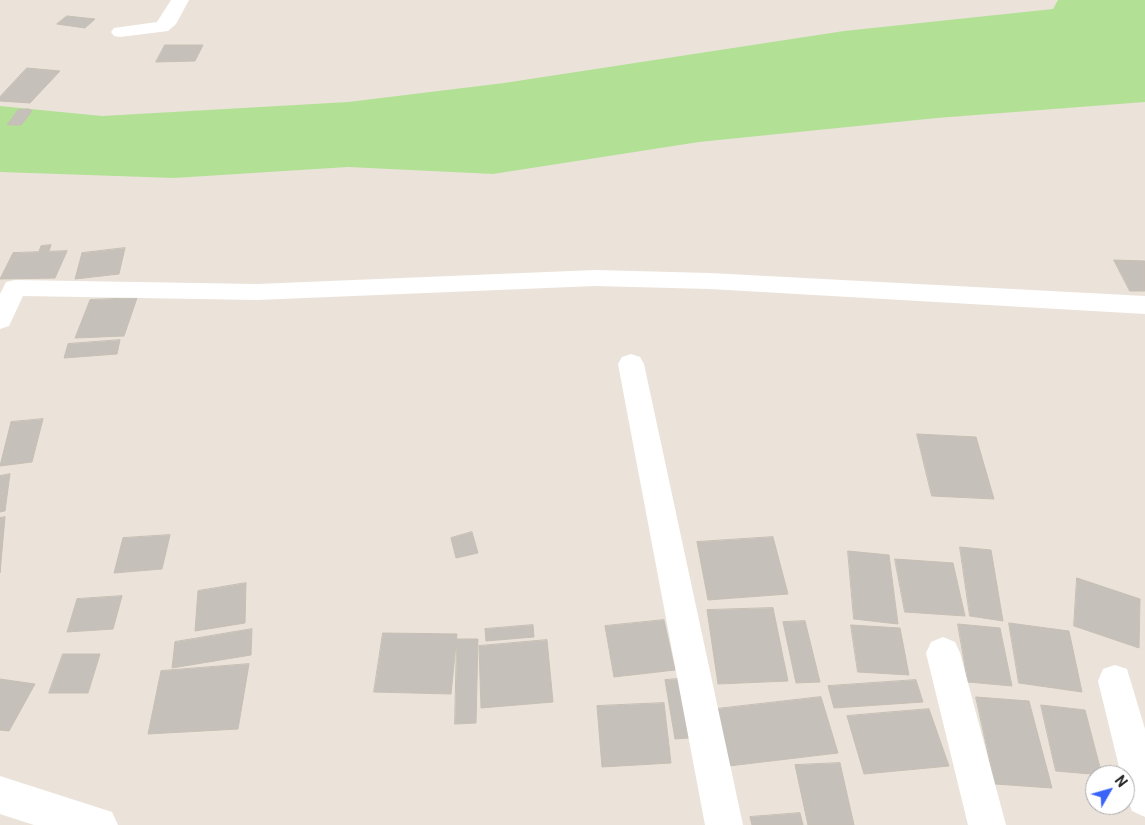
<!DOCTYPE html>
<html>
<head>
<meta charset="utf-8">
<style>
	body { margin:0 }
	#map { position:relative; width:1145px; height:825px; overflow:hidden; background:#ebe3da; font-family:Roboto,sans-serif }
	canvas { display:block }
	.north { position:absolute; left:1085px; top:765px; width:50px; height:50px; box-sizing:border-box; background:#fff; border:1px solid #a9a9a9; border-radius:50%; rotate:52deg; font-size:14px; font-weight:700; line-height:20px; text-align:center; color:#282828 }
	.north::after { content:''; display:block; margin:auto; width:18px; height:22px; background:#3a63f8; clip-path:polygon(50% 0,100% 100%,50% 72%,0 100%) }
</style>
</head>
<body>
<div id="map">
<canvas width="1145" height="825"></canvas>
<div class="north">N</div>
</div>
<script>
const ctx = document.querySelector('canvas').getContext('2d');
ctx.lineJoin = 'round';
function fillPath(path, color) {
  ctx.fillStyle = color;
  ctx.fill(path, 'evenodd');
}
function trace(path, color, width, dash) {
  ctx.strokeStyle = color;
  ctx.lineWidth = width;
  ctx.lineCap = dash ? 'butt' : 'round';
  ctx.setLineDash(dash || []);
  ctx.stroke(path);
}
fillPath(new Path2D(`
	M1058,0h87v102l-208,16 -238,24 -206,32 -145,-7 -174,11 -174,-6v-66l102,10 246,-14 156,-19 340,-52 209,-22z`), '#b2e196');
const building = new Path2D(`
	M67,16l28,3 -10,9 -28,-4z
	M165,45h38l-8,16 -39,1z
	M27,68l33,3 -30,32 -30,-2v-4z
	M29,109l3,2 -11,14h-14l11,-15z
	M51,245l-2,6h-10l2,-5z
	M125,248l-6,26 -44,5 7,-26z
	M67,251l-12,27 -55,1 13,-26z
	M1114,260l31,1v30h-15z
	M137,298l-13,38 -49,2 15,-38z
	M120,340l-3,14 -53,4 4,-14z
	M43,419l-11,43 -32,4 11,-44z
	M917,434l59,3 18,62 -62,-3z
	M10,474l-5,37 -5,1v-36z
	M5,517l-5,56v-55z
	M472,532l6,21 -22,5 -5,-20z
	M170,535l-8,34 -48,4 9,-35z
	M773,537l15,57 -80,6 -11,-58z
	M960,547l31,3 12,71 -33,-5z
	M848,551l41,4 9,69 -44,-5z
	M895,559l58,4 12,53 -60,-4z
	M1077,578l63,21 -1,49 -65,-22z
	M246,583l-1,40 -50,8 3,-40z
	M122,596l-9,33 -46,3 10,-33z
	M773,608l15,73 -70,3 -11,-74z
	M664,620l11,50 -61,7 -9,-51z
	M805,621l15,61 -24,1 -13,-61z
	M1009,623l60,8 13,61 -63,-9z
	M958,624l42,4 12,58 -44,-4z
	M533,625l1,12 -48,4 -1,-12z
	M851,625l49,3 9,47 -51,-3z
	M252,629l-1,26 -79,13 3,-26z
	M383,633l74,1 -6,60 -77,-2z
	M457,639h21l-2,84 -21,1z
	M547,640l6,62 -72,6 -2,-62z
	M63,654h37l-12,39h-39z
	M249,664l-11,65 -90,5 13,-63z
	M691,678l10,59 -26,2 -10,-59z
	M0,679l35,5 -26,47 -9,-1z
	M916,680l7,22 -89,6 -6,-22z
	M821,697l17,56 -109,13 -13,-57z
	M976,697l53,4 23,87 -57,-4z
	M664,703l7,60 -69,4 -5,-61z
	M1041,705l44,5 17,65 -46,-4z
	M929,709l20,57 -85,8 -17,-58z
	M840,763l14,62h-46l-13,-60z
	M800,813l3,12h-51l-2,-8z`);
fillPath(building, '#c6c0ba');
trace(building, '#c6bfb4', 1);
fillPath(new Path2D(`
	M171,0h18l-13,24 -8,7 -48,6 -6,-1 -3,-4 3,-4 43,-6z
	M595,270l115,3 435,23v18l-435,-25 -115,-3 -338,14 -234,-4 -14,30 -9,3v-35l6,-12 9,-2 242,4z
	M631,354l9,3 4,7 99,461h-38l-87,-461 4,-7z
	M943,637l12,5 5,11 46,172h-38l-42,-172 5,-11z
	M1115,665l12,4 18,60v88l-13,-6 -7,-19v-17h-4l-23,-94 5,-12z
	M0,776l112,36 6,13h-84l-34,-11z`), '#fff');
</script>
</body>
</html>
